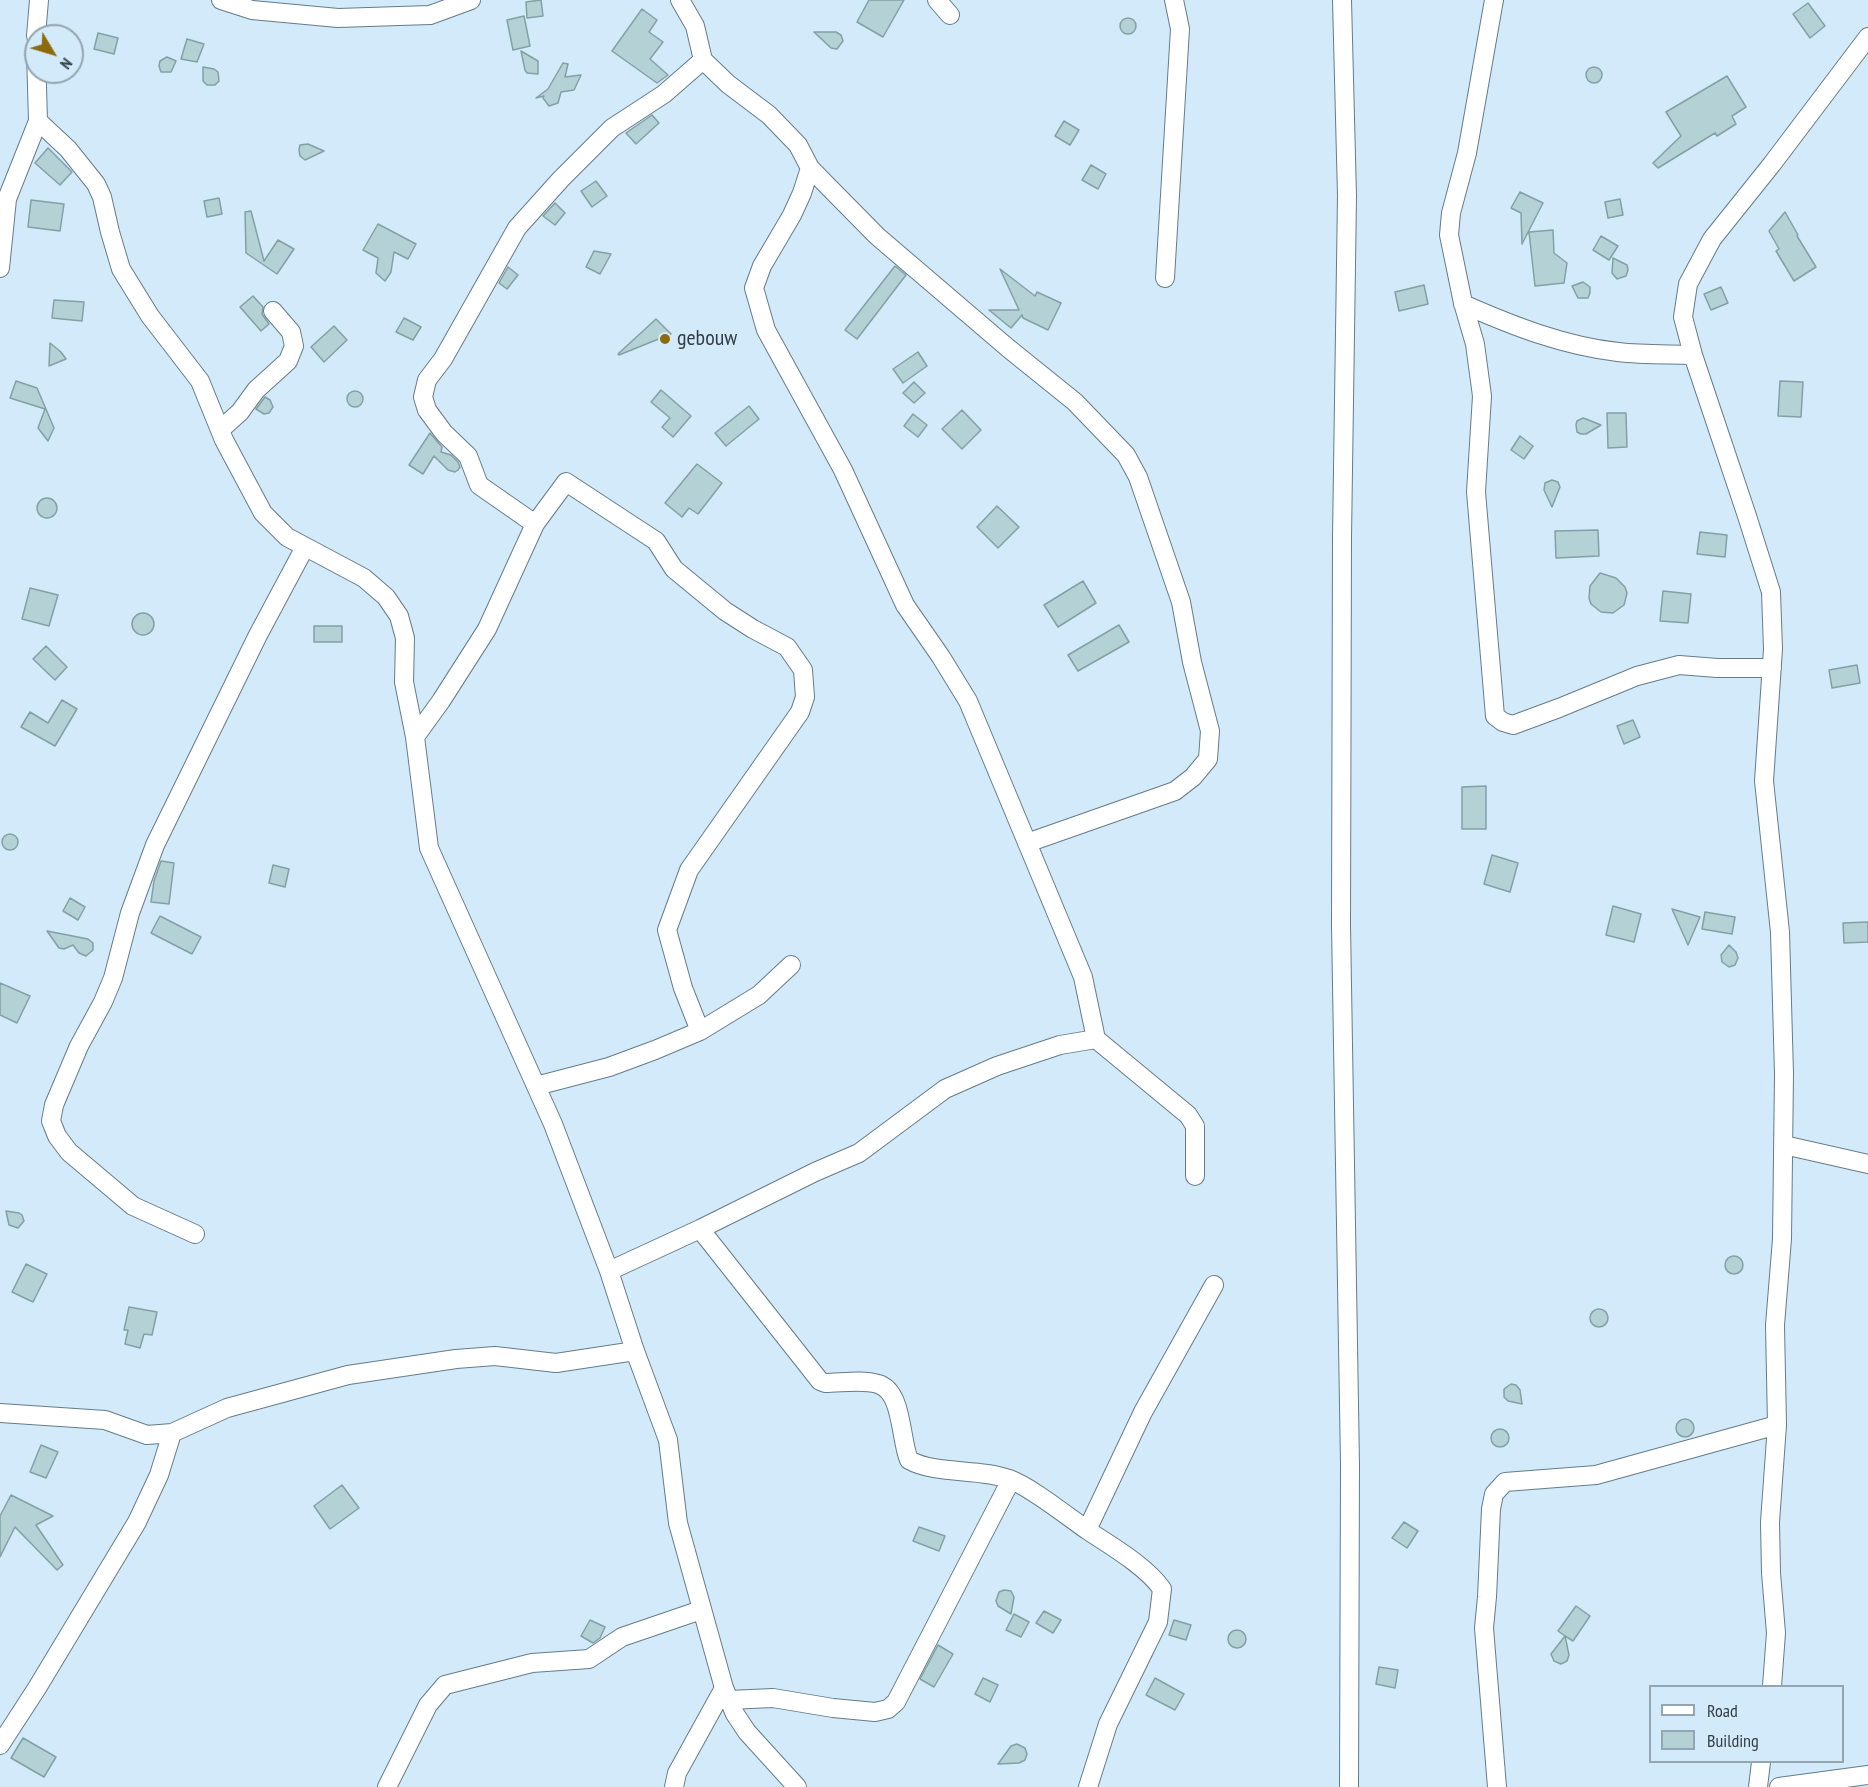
<!DOCTYPE html>
<html>
<head>
<meta charset="utf-8">
<style>
	body { margin:0 }
	#map { position:relative; width:1868px; height:1787px; overflow:hidden; background:#d2eaf9; font-family:"PT Sans Narrow",sans-serif }
	canvas { display:block }
	.legend { position:absolute; left:1649px; top:1685px; width:195px; height:78px; box-sizing:border-box; background:#d2eaf9; border:2px solid #92a5b0; margin:0; padding:8px 10px; list-style:none; font-size:18px; color:#333d43 }
	.legend li { display:flex; align-items:center; gap:12px; height:30px }
	.legend b { width:30px; border:2px solid #92a5b0 }
	.north { position:absolute; left:24px; top:24px; width:60px; height:60px; box-sizing:border-box; background:#d2eaf9; border:2px solid #92a5b0; border-radius:50%; rotate:128deg; font-size:16px; font-weight:700; line-height:24px; text-align:center; color:#333d43 }
	.north::after { content:''; display:block; margin:auto; width:21px; height:27px; background:#8d6b0d; clip-path:polygon(50% 0,100% 100%,50% 72%,0 100%) }
</style>
</head>
<body>
<div id="map">
<canvas width="1868" height="1787"></canvas>
<ul class="legend">
<li><b style="height:8px;background:#fff"></b>Road</li>
<li><b style="height:16px;background:#b4d2d6"></b>Building</li>
</ul>
<div class="north">N</div>
</div>
<script>
const ctx = document.querySelector('canvas').getContext('2d');
ctx.lineJoin = 'round';
function fillPath(path, color) {
  ctx.fillStyle = color;
  ctx.fill(path, 'evenodd');
}
function trace(path, color, width, dash) {
  ctx.strokeStyle = color;
  ctx.lineWidth = width;
  ctx.lineCap = dash ? 'butt' : 'round';
  ctx.setLineDash(dash || []);
  ctx.stroke(path);
}
function label(font, color, halo, rows, align = 'center') {
  ctx.font = font + ' "PT Sans Narrow",sans-serif';
  ctx.lineWidth = 6;
  ctx.setLineDash([]);
  ctx.textBaseline = 'middle';
  ctx.strokeStyle = halo;
  ctx.fillStyle = color;
  for (const [text, x, y, turn = 0] of rows) {
    ctx.save();
    ctx.translate(x, y);
    ctx.rotate((+turn || 0) * Math.PI / 180);
    ctx.textAlign = isNaN(turn) ? turn : align;
    if (halo) ctx.strokeText(text, 0, 0);
    ctx.fillText(text, 0, 0);
    ctx.restore();
  }
}
const building = new Path2D(`
	M541,0l2,16 -16,2 -1,-16z
	M869,0h35l-21,37 -26,-15z
	M1808,3l17,23 -15,12 -17,-24z
	M642,9l15,11 -8,12 14,10 -13,17 18,16 -11,8 -45,-32z
	M524,16l6,30 -17,4 -6,-30z
	M1120 26a8 8 0 1 1 16 0a8 8 0 1 1-16 0Z
	M814,32h22l5,3 2,6 -6,8 -6,-1z
	M98,33l20,5 -4,16 -20,-5z
	M187,39l17,5 -7,18 -16,-3z
	M521,51l17,10v13l-11,-1 -2,-3z
	M167,57l9,4 -5,11h-10l-2,-6 1,-5z
	M563,63l5,1 -3,13 16,-2 -7,15 -13,2 -3,11 -9,3 -6,-8 1,-2 -8,2 12,-9z
	M1586 75a8 8 0 1 1 16 0a8 8 0 1 1-16 0Z
	M203,67l11,2 4,3 1,9 -4,4h-8l-4,-4z
	M1727,76l19,31 -14,9 4,8 -19,12 -2,-3 -57,35 -5,-5 28,-27 -15,-24z
	M652,115l7,8 -23,21 -10,-11z
	M1064,121l15,9 -9,15 -15,-9z
	M308,144l16,7 -19,9 -5,-4 -1,-6 1,-5z
	M48,148l24,24 -12,13 -25,-22z
	M1091,165l15,9 -8,15 -16,-9z
	M596,181l11,15 -15,11 -11,-16z
	M1520,192l23,11 -21,41 -1,-31 -10,-5z
	M219,198l3,16 -15,3 -3,-16z
	M1620,199l3,16 -15,3 -3,-16z
	M31,200l33,4 -4,27 -32,-4z
	M555,203l10,10 -10,12 -12,-9z
	M251,211l13,50 14,-21 16,9 -17,25 -31,-21 -1,-41z
	M1785,212l13,23 -1,1 19,31 -22,14 -18,-30 3,-2 -10,-18z
	M378,224l38,20 -8,15 -14,-7 -3,20 -6,9 -9,-8 2,-15 -15,-8z
	M1553,230l1,23 13,10 -3,20 -29,3 -6,-54z
	M1601,236l17,10 -9,14 -16,-10z
	M594,251l17,3 -11,20 -14,-7z
	M1613,258l14,7 1,5 -2,6 -9,3 -5,-6z
	M895,266l11,9 -49,64 -12,-9z
	M508,267l10,8 -11,14 -8,-6z
	M1000,269l35,27 2,-4 24,11 -13,27 -25,-12 -1,-3 -11,13 -22,-18h30z
	M1583,282l7,5v6l-2,5h-10l-6,-12z
	M1424,285l4,19 -29,7 -4,-19z
	M1721,287l7,16 -17,7 -7,-16z
	M253,296l10,11 -1,7 7,10 -8,7 -21,-24z
	M54,300l30,2 -2,19 -30,-3z
	M404,318l17,9 -8,13 -17,-8z
	M656,319l15,15 -52,21 -1,-1z
	M334,326l13,14 -23,22 -13,-15z
	M50,343l11,9 5,7 -17,7z
	M918,352l9,14 -24,17 -10,-14z
	M16,381l21,7 17,40 -6,13 -10,-13 7,-19 -35,-11z
	M1780,381l23,1 -2,35 -23,-1z
	M914,382l11,11 -11,10 -11,-10z
	M661,390l30,26 -18,21 -11,-10 8,-9 -19,-16z
	M347 399a8 8 0 1 1 16 0a8 8 0 1 1-16 0Z
	M265,397l5,3 3,7 -4,6 -5,1 -8,-5z
	M749,406l10,13 -33,27 -11,-13z
	M962,410l19,20 -19,19 -20,-20z
	M1607,413h19l1,34 -19,1z
	M913,414l14,11 -9,12 -14,-11z
	M1583,418l3,1 15,6 -15,9h-5l-4,-2 -1,-7 1,-4z
	M430,433l12,14 -1,5 10,3 7,7 2,5 -2,3 -3,2 -7,-2 -14,-14 -11,18 -14,-9z
	M1520,436l13,10 -9,13 -13,-9z
	M697,464l25,19 -24,31 -9,-6 -7,9 -17,-14z
	M1552,480l6,2 2,5 -8,20 -8,-17 1,-7z
	M37 508a10 10 0 1 1 20 0a10 10 0 1 1-20 0Z
	M997,506l22,21 -21,21 -21,-21z
	M1598,530l1,26 -43,2 -1,-27z
	M1700,532l27,3 -2,22 -28,-3z
	M1600,573l16,5 9,9 2,6 -3,12 -11,8 -12,-1 -10,-8 -2,-6 1,-12z
	M1083,581l13,22 -38,24 -14,-22z
	M30,588l28,7 -9,31 -27,-7z
	M1663,591l28,3 -3,29 -28,-2z
	M132 624a11 11 0 1 1 22 0a11 11 0 1 1-22 0Z
	M1119,625l10,17 -51,29 -10,-16z
	M314,626h28v16h-28z
	M46,646l21,21 -12,13 -22,-21z
	M1857,665l3,18 -28,5 -3,-18z
	M62,700l15,9 -22,37 -34,-19 9,-15 18,11z
	M1633,720l7,17 -16,7 -7,-18z
	M1486,786v43h-24v-42z
	M2 842a8 8 0 1 1 16 0a8 8 0 1 1-16 0Z
	M1492,855l26,8 -8,29 -26,-8z
	M161,861l13,2 -5,41 -18,-2 3,-21z
	M273,865l16,4 -4,18 -16,-4z
	M70,898l15,9 -7,13 -15,-9z
	M1613,906l28,8 -7,28 -28,-7z
	M1672,909l28,8 -12,28z
	M1705,912l30,5 -3,17 -30,-5z
	M160,916l41,21 -9,17 -41,-21z
	M1868,922v20l-24,1 -1,-20z
	M47,931l41,8 5,4v7l-7,6 -7,-3 -6,-8 -9,4 -5,-1z
	M1729,945l7,7 2,6 -3,7 -6,2 -7,-5 -1,-7z
	M0,983l30,13 -13,27 -17,-8z
	M6,1211l13,2 3,2 2,6 -6,7 -9,-3z
	M1725 1265a9 9 0 1 1 18 0a9 9 0 1 1-18 0Z
	M26,1264l21,10 -14,28 -21,-10z
	M129,1307l28,5 -5,23 -8,-1 -4,14 -15,-4 3,-14h-4z
	M1590 1318a9 9 0 1 1 18 0a9 9 0 1 1-18 0Z
	M1511,1384l5,1 4,5 2,14 -14,-3 -4,-4v-8z
	M1676 1428a9 9 0 1 1 18 0a9 9 0 1 1-18 0Z
	M1491 1438a9 9 0 1 1 18 0a9 9 0 1 1-18 0Z
	M41,1445l17,7 -12,26 -16,-6z
	M342,1485l17,23 -29,21 -16,-23z
	M11,1495l42,21 -17,9 27,40 -6,5 -42,-43 -15,30v-41z
	M1404,1522l14,9 -11,17 -15,-10z
	M919,1527l26,9 -6,15 -26,-10z
	M1004,1590l7,1 3,6 -3,17 -13,-8 -2,-5 3,-9z
	M1576,1606l14,10 -17,25 -8,-5 4,19 -2,6 -6,3 -7,-3 -3,-7 14,-18 -7,-5z
	M1044,1611l17,9 -8,13 -17,-10z
	M1014,1614l15,8 -8,15 -15,-7z
	M590,1620l15,7 -5,11 -7,5 -12,-7z
	M1174,1620l17,5 -5,15 -17,-5z
	M1228 1639a9 9 0 1 1 18 0a9 9 0 1 1-18 0Z
	M938,1645l15,9 -19,33 -14,-8z
	M1379,1667l19,3 -3,18 -19,-4z
	M983,1678l15,7 -8,17 -15,-8z
	M1155,1678l29,16 -9,16 -29,-15z
	M23,1738l33,19 -12,20 -33,-19z
	M1017,1744l8,4 2,6 -2,6 -6,3 -21,1 13,-18z`);
fillPath(building, '#b4d2d6');
trace(building, '#83a1a4', 1.5);
const minor = new Path2D(`
	M221,0l31,10 86,8 92,-3 41,-15
	M680,0l15,26 8,34 25,24 41,31 29,30 12,23 -8,25 -10,22 -30,51 -8,22 12,42 77,140 62,135 36,52 27,44 115,276 13,62 92,76 7,11v50
	M937,0l13,15
	M1342,0l5,196 -5,342 -1,387 9,539 -1,323
	M1494,0l-27,153 -16,60 -2,22 14,68 12,41 7,52 -6,96 19,224 8,6 10,3 46,-17 78,-32 42,-11 38,3h55
	M36,36l3,-36
	M38,121l30,28 28,35 6,13 8,35 11,37 29,47 50,65 24,59 39,73 24,24 77,41 22,19 13,19 6,22 -1,44 11,55 14,111 124,276 56,147 26,80 33,89 10,83 46,165 11,26 12,18 50,55
	M810,168l67,68 131,112 67,54 51,53 12,22 43,125 11,60 18,69 -2,28 -15,18 -18,14 -148,52
	M0,268l7,-69 31,-78 -2,-69
	M1165,278l15,-249 -6,-29
	M1463,304c50,22 101,42 155,48 25,3 50,2 75,3
	M220,430l20,-18 16,-22 32,-29 6,-15 -3,-14 -18,-21
	M535,524l31,-42 90,59 18,28 51,42 28,18 34,18 16,23 2,27 -5,15 -111,158 -22,60 16,58 17,43
	M415,737l26,-36 46,-72 48,-105 -56,-39 -11,-29 -24,-23 -17,-23 -4,-13 4,-17 16,-21 74,-131 44,-49 51,-51 52,-34 39,-34
	M536,1086l73,-19 46,-17 45,-19 59,-36 32,-30
	M1784,1145l84,19
	M700,1229l120,152 5,2c16,0 37,-4 53,1 25,7 22,55 31,76 27,15 70,8 100,19 22,8 58,37 78,51
	M195,1234l-62,-28 -64,-54 -12,-16 -6,-15 3,-16 25,-59 24,-44 10,-24 17,-65 25,-68 103,-210 47,-88
	M609,1271l91,-42 115,-57 44,-19 86,-64 52,-23 63,-21 36,-6
	M0,1413l105,7 42,15 25,-2 55,-25 121,-33 108,-16 39,-3 61,7 79,-12
	M1772,1686l4,-53 -5,-60 -1,-51 7,-97 -2,-100 7,-86 2,-165 -4,-142 -16,-151 9,-132 -2,-57 -24,-76 -54,-161 -10,-38 5,-33 24,-45 60,-75 96,-127
	M729,1700l44,-2 60,10 42,4 13,-3 8,-7 115,-222
	M0,1745l37,-57 100,-166 22,-47 13,-42
	M387,1787l41,-82 17,-20 87,-22 57,-4 33,-22 79,-27
	M674,1787l3,-14 47,-85
	M1088,1787l20,-63 50,-102 4,-33c-16,-23 -51,-43 -75,-59l56,-118 71,-127
	M1497,1787l-13,-159 3,-31 4,-88 3,-15 11,-12 91,-7 181,-50
	M1758,1787l3,-25
	M1779,1787l89,-12`);
trace(minor, '#657c89', 20);
trace(minor, '#fff', 18);
for (const [x, y, r, color] of [
	[665,339,6,"#8d6b0d"]
]) {
  const dot = new Path2D();
  dot.arc(x, y, r, 0, 2 * Math.PI);
  ctx.fillStyle = color;
  ctx.fill(dot);
  trace(dot, '#d2eaf9', 2);
}
label('22px', '#333d43', '#d2eaf9', [
	["gebouw",677,339]
], 'left');
</script>
</body>
</html>
